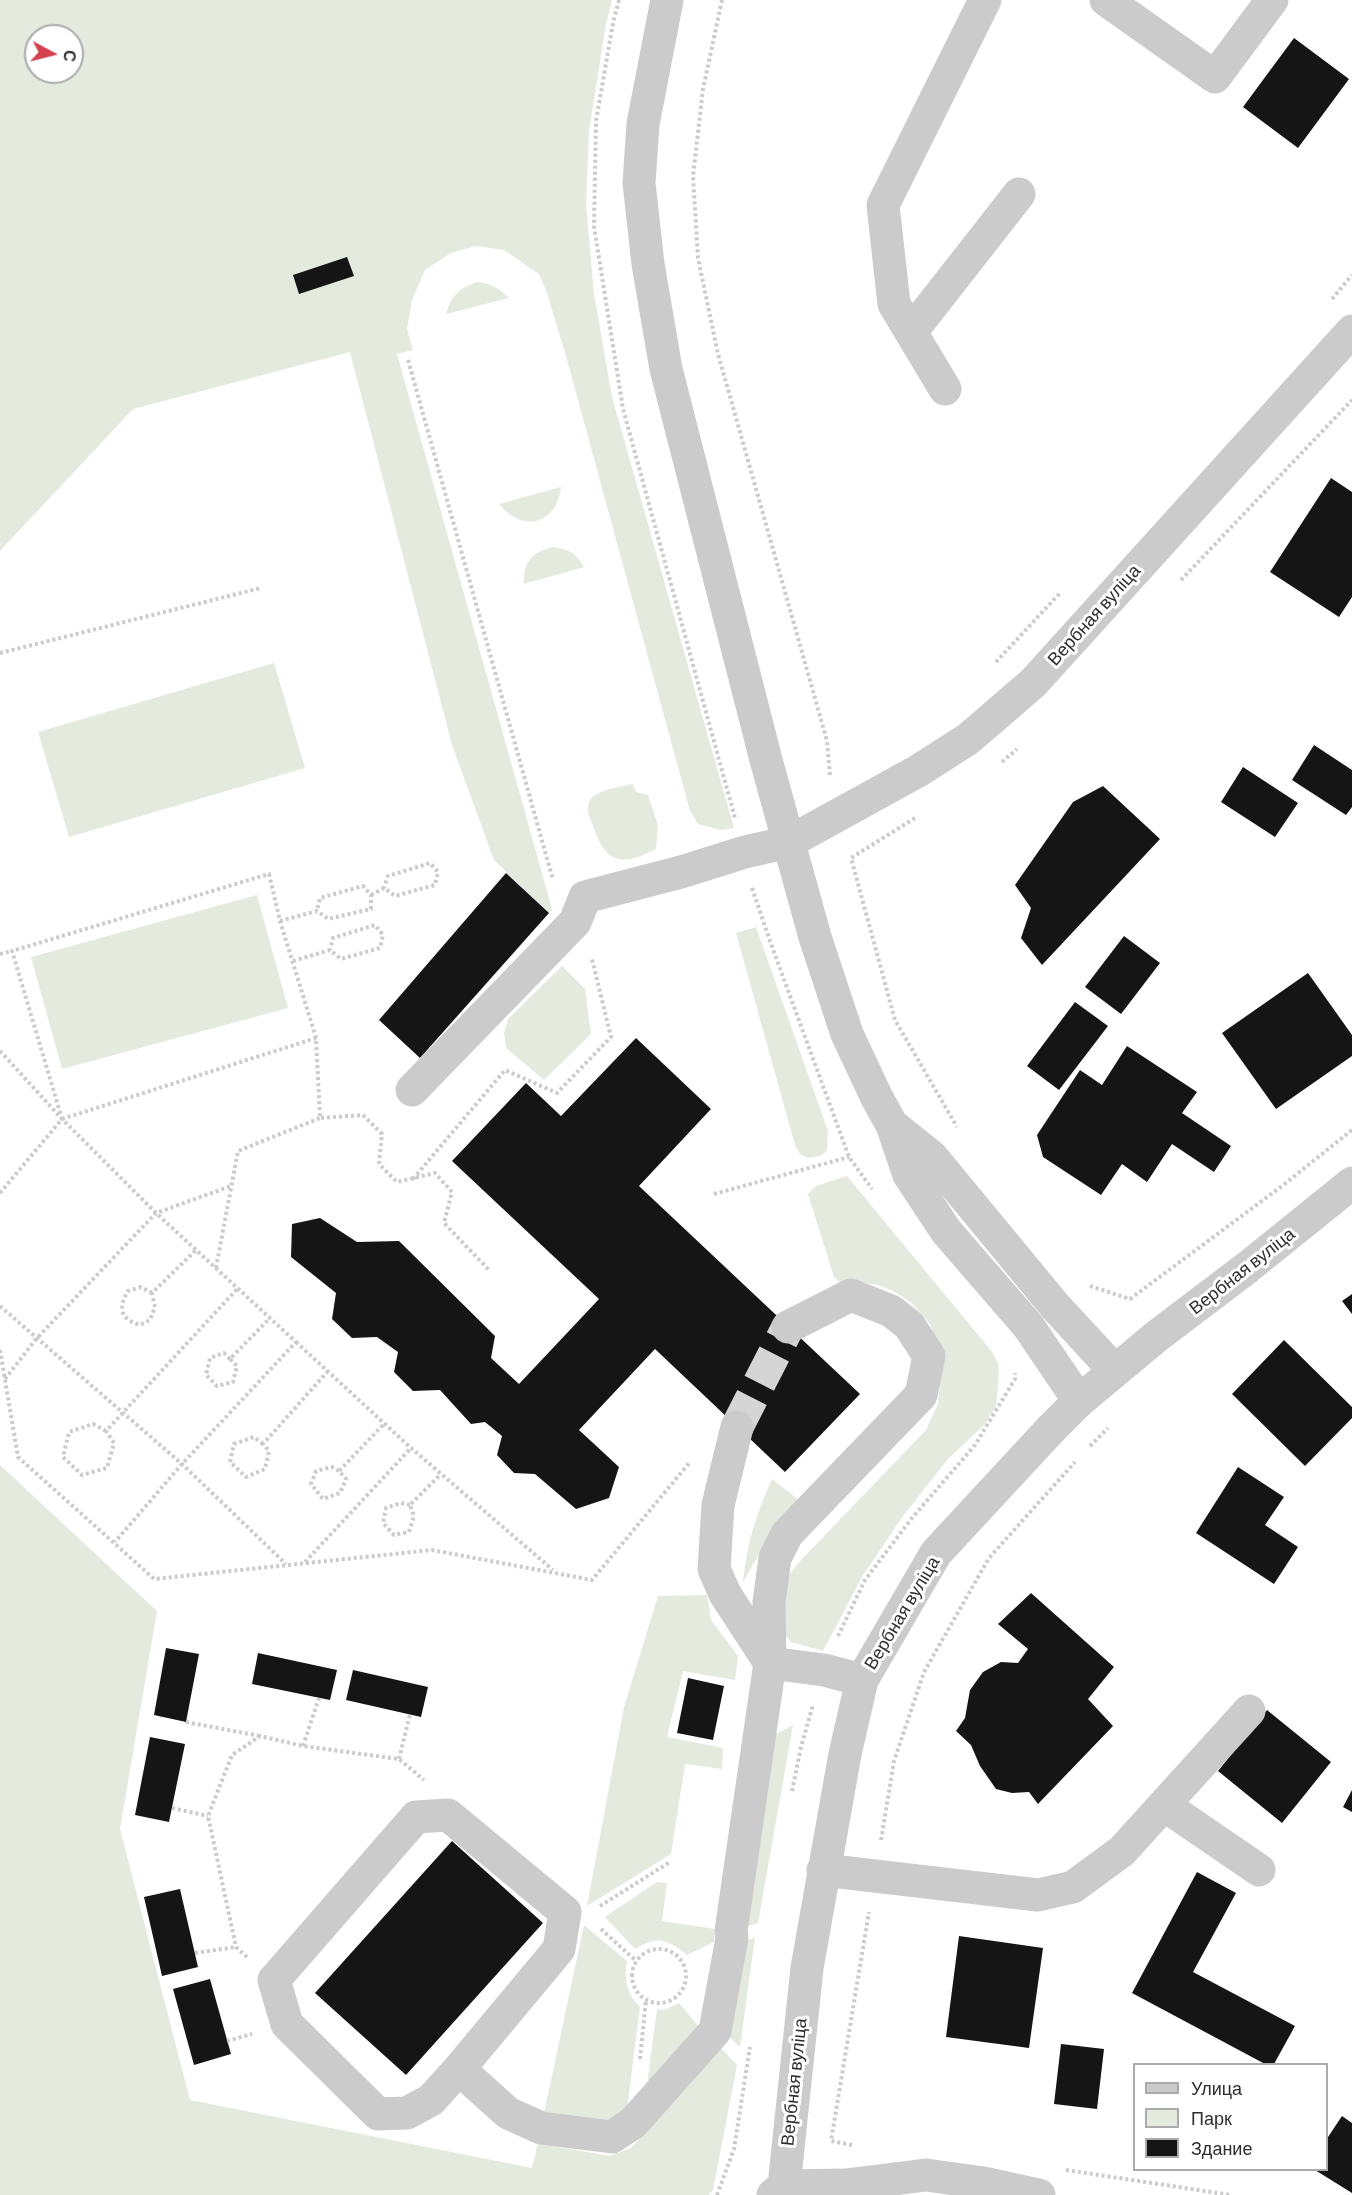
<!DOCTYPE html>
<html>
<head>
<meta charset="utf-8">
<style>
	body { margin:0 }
	#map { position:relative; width:1352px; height:2195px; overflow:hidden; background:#fff; font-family:Barlow,sans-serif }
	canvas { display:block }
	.legend { position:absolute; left:1133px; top:2063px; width:195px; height:108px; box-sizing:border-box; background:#fff; border:2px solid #ababab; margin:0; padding:8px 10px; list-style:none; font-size:18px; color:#2e2e2e }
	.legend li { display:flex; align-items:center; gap:12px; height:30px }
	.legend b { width:30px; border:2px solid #ababab }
	.north { position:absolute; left:24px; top:24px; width:60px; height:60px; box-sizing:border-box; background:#fff; border:2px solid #ababab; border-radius:50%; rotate:97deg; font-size:16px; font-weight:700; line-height:24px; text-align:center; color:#2e2e2e }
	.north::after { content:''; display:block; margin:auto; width:21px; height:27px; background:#d5414f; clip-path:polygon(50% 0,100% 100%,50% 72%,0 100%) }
</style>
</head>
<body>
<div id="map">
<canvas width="1352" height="2195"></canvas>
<ul class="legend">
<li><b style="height:8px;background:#cbcbcb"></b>Улица</li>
<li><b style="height:16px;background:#e4eadd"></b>Парк</li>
<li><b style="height:16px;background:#151515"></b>Здание</li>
</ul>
<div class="north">С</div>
</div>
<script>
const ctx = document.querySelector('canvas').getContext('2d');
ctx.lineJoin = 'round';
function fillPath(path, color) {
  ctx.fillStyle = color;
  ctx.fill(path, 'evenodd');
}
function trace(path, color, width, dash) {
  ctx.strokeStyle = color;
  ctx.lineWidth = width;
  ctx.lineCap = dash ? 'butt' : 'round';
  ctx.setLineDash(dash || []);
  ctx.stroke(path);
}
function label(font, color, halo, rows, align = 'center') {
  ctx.font = font + ' Barlow,sans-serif';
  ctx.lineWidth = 6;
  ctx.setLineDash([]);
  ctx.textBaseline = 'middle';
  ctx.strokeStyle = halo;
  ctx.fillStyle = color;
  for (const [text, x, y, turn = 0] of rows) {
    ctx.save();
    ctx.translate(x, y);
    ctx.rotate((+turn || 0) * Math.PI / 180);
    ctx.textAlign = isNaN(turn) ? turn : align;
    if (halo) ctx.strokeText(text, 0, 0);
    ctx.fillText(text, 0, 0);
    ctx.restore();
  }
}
fillPath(new Path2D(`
	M0,0h612l-6,24 -17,107 -3,72 8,91 18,103 122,431 -13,2 -23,-6 -8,-13 -124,-455 -19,-63 -8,-19 -35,-24 -28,-4 -25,7 -26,17 -13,30 -5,29 6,21 -16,4 155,555 -3,4 -55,-53 -42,-115 -102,-393 -217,57 -133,142zM36,36h36v36h-36z
	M478,282c14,2 21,6 31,16l-63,16c5,-18 14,-27 32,-32z
	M561,487c-4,37 -38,47 -62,17z
	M552,547c17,2 24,6 32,20l-60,17c-1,-22 7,-31 28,-37z
	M274,663l31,105 -236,69 -31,-105z
	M633,784l3,8 12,3 10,30 -2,24c-35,18 -50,15 -63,-23 -3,-8 -8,-17 -3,-26 8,-11 31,-13 43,-16z
	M257,895l31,113 -226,61 -31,-112z
	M756,927l72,204 -1,20 -7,5 -13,2 -7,-4 -5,-9 -59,-212z
	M562,966l23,23 6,45 -47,46 -38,-32 -2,-15 4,-14z
	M847,1176l146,177 5,10 1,11 -3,32 -11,18 -37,35 -45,57 -41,61 -39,74 -32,-9 -12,-15 6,-47 16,-20 125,-130 12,-26 3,-31 -10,-48 -19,-22 -19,-12 -15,-6 -18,-3 -19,1 -7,-6 -26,-83 8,-8z
	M0,1465l157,146 -37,218 70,271 342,68 6,-25 71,13 22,-8 88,-102 18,19 -24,125 -5,5h-708z
	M772,1479l26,20 -35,48 -20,35c5,-42 12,-64 29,-103z
	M707,1595l4,25 27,36 -3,24 -52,-9 -16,66 56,11 -1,21 -37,-5 -14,90 -84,52 37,-199 34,-111z
	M793,1725l-35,198 -20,6 32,-192z
	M657,1882l10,1 -5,38 53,8 -1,13 -27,13c-20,-16 -30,-20 -52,-6l-30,-32z
	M584,1925l43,36c-3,18 -1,32 13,46l-13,102 -7,6 -16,6 -60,-8z
	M755,1937l-15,110 -19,-18 14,-82z
	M679,2003l25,30 -59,67 12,-91 7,1z`), '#e4eadd');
fillPath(new Path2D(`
	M1294,38l55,41 -51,69 -55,-41z
	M347,257l7,19 -55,18 -6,-19z
	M1331,478l21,14v105l-13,20 -69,-45z
	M1314,745l38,25v37l-6,8 -54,-35z
	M1243,767l55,36 -23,34 -54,-35z
	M1103,786l57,53 -118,126 -21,-27 10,-30 -16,-23 58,-83z
	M506,873l43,40 -129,145 -41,-38z
	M1124,936l36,27 -39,51 -36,-27z
	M1308,973l44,62v21l-76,53 -54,-76z
	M1075,1002l33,24 -49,64 -32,-24z
	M636,1038l75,71 -72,77 221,208 -75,78 -130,-123 -76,81 40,37 -10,31 -33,11 -41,-35 -21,-1 -17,-18 5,-19 -17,-14 -14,2 -31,-34 -27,1 -19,-19 4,-20 -21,-15 -25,1 -20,-19 4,-26 -45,-36 1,-33 28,-6 37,24 42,-1 96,95 -4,22 28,26 80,-85 -147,-138 74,-78 35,33z
	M1127,1046l70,46 -15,21 49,33 -17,26 -42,-28 -25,38 -25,-18 -21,31 -58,-38 -6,-22 43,-65 22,15z
	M1352,1294v20l-10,-13z
	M1284,1340l68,67v11l-47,48 -73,-72z
	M1238,1467l46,30 -19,28 33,22 -24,37 -78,-51z
	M1031,1593l83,74 -26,32 25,27 -75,78 -9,-12 -17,1 -16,-4 -16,-23 -9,-21 -15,-14 9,-13 5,-28 13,-18 18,-10 17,1 10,-14 -30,-25z
	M166,1648l33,6 -13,68 -32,-7z
	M258,1653l79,17 -7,30 -78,-16z
	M353,1670l75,17 -7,30 -75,-17z
	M688,1678l36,8 -11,54 -36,-7z
	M1267,1710l64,52 -49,61 -64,-52z
	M150,1737l35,7 -16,78 -34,-7z
	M1352,1790v22l-9,-5z
	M452,1841l91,82 -137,152 -91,-82z
	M1197,1872l39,21 -43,79 102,54 -21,38h-9l-133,-71z
	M180,1889l18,78 -36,9 -18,-79z
	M959,1936l84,12 -14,100 -83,-11z
	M210,1979l21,75 -37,11 -21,-76z
	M1061,2044l43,5 -7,60 -43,-5z
	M1342,2116l10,7v70l-37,-23h11v-30z`), '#151515');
trace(new Path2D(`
	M737,1427l51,-100`), '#d5d5d5', 33, [33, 16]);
trace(new Path2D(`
	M619,0l-6,23 -17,98 -2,105 29,183 112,409
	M722,0l-19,89 -10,87 5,82 20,96 109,387 3,35
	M1332,299l20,-24
	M408,360l145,520
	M1181,580l171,-180
	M0,653l261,-65
	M996,662l64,-69
	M1002,762l15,-13
	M915,818l-64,40 44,162 62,107
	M752,888l19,56 78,213 23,32
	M371,895l13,-7 11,8 40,-11 3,-13 -8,-9 -42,13 -4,12
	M280,921l37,-10 11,8 43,-10v-14l-8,-9 -43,12 -3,13
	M0,954l12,-3
	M293,961l37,-11 11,9 39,-11 3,-13 -8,-10 -42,13 -3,12
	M0,1051l62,68 94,94 140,129 -114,122 -67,78
	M62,1119l254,-81
	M413,1179l92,-109 52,23 54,-56 -19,-78
	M0,1193l62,-74 -50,-168 257,-77 11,47 36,117 4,80 43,-3 19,19 -3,30 18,18 38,-9 17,19 -8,31 46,48
	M714,1194l135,-37
	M216,1268l22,-117 82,-33
	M1090,1286l40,13 152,-113 70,-56
	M152,1293l-11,-6 -13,4c-10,17 -8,28 12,34l10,-5 5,-13 -3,-14 44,-43
	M0,1306l182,158 104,100
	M296,1342l115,106 142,122
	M0,1350l18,107 136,122 278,-29 160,30 98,-118
	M230,1359l-6,-6 -14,5 -4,17 11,11 16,-4 4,-16 -7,-7 40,-41
	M5,1379l32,-41 119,-125 75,-27
	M106,1431l-13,-7 -24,8 -6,25 19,18 25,-7 7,-25 -8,-12 132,-143
	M263,1444l-9,-7 -20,7 -4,18 16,15 19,-8 4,-18 -6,-7 65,-73
	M1090,1446l18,-18
	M339,1471l-7,-4 -16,4 -5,13 12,15 17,-6 6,-14 -7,-8 45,-47
	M410,1505l-9,-2 -15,5 -3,15 11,12 15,-3 5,-16 -4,-11 31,-31
	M305,1562l106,-114
	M838,1636l27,-56 47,-62 63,-73 40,-66v-6
	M186,1722l74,14
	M303,1746l16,-48
	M399,1759l11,-45
	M792,1791l9,-44 12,-42
	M172,1808l36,8
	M881,1840l13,-79 30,-89 65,-114 86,-96
	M600,1906l70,-44
	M601,1929l35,32
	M632 1976a27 27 0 1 1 54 0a27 27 0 1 1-54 0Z
	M195,1953l41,-6
	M247,1957l-11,-10 -28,-131 24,-61 28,-19 43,10 96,13 25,21
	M227,2041l25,-7
	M640,2059l6,-59
	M852,2145l-21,-4 38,-229
	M1066,2170l165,25
	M717,2195l17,-46 16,-102`), '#cbcbcb', 4, [3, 3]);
trace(new Path2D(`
	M667,0l-24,124 -4,59 9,81 18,105 100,391 49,177 32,97 30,64 15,27 17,50 37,56 83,96 50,74
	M1106,0l109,77 57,-77
	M911,332l108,-138
	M945,389l-51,-85 -11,-99 102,-205
	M412,1090l163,-168 10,-25 96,-25 64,-20 44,-10 129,-71 50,-32 65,-56 319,-352
	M892,1125l40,32 123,149 60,65
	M737,1427l-19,78 -4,64 11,25 45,69 -1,-61 6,-44 12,-24 134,-139 8,-39 -20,-31 -18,-14 -40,-16 -63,32
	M1164,1805l95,65
	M823,1870l215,25 35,-8 49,-36 127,-140
	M459,2069l100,-120 6,-37 -117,-97 -32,2 -142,163 13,44 91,90 29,-1 24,-13 28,-31 49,44 33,15 71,9 21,-14 82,-92 17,-93 -1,-7 39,-268 54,7 38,10
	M784,2186l23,-218 38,-214 17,-74 74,-127 115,-124 28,-28 78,-65 91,-69 104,-84
	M773,2195l11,-9 62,-1 80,-10 58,8 55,12`), '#cbcbcb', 33);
label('18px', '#2e2e2e', '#fff', [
	["Вербная вуліца",1094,615,-48],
	["Вербная вуліца",1242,1271,-38],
	["Вербная вуліца",902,1613,-59],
	["Вербная вуліца",794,2082,-84]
]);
</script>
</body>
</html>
